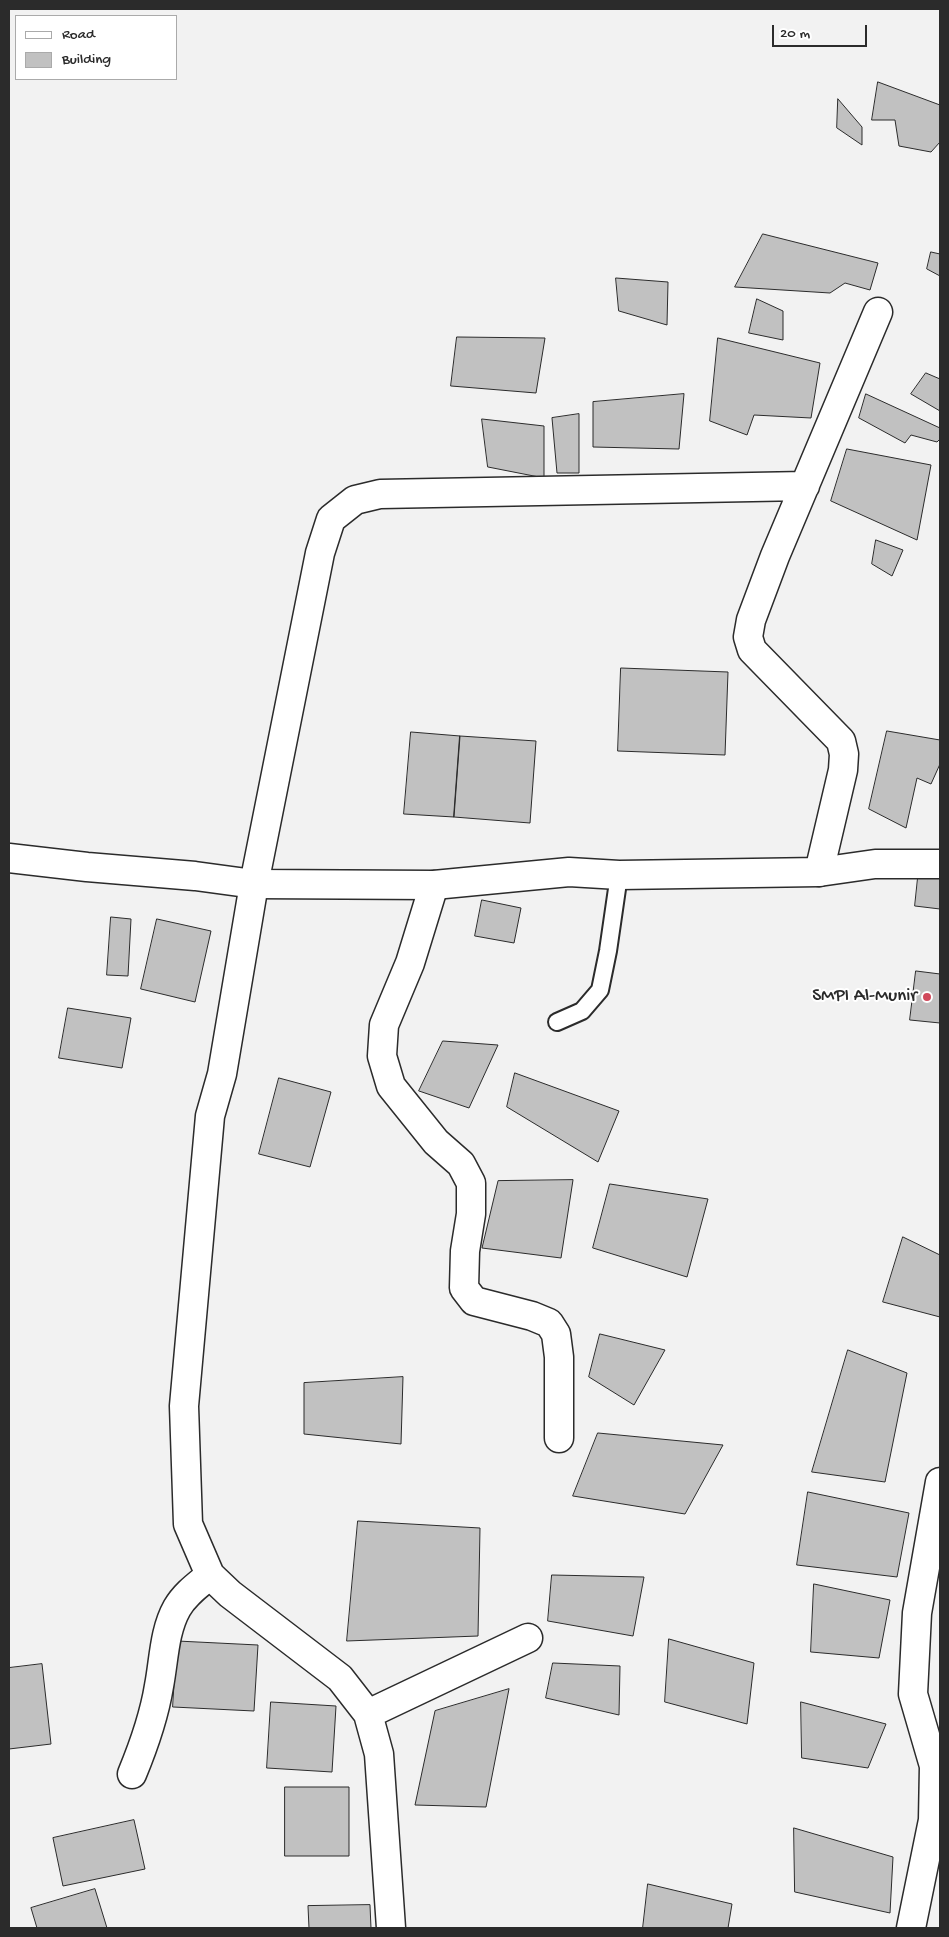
<!DOCTYPE html>
<html>
<head>
<meta charset="utf-8">
<style>
	body { margin:0 }
	#map { position:relative; width:949px; height:1937px; overflow:hidden; background:#f2f2f2; font-family:"Gochi Hand",sans-serif }
	canvas { display:block }
	.frame { position:absolute; inset:0; border:10px solid #2b2b2b; pointer-events:none }
	.legend { position:absolute; left:15px; top:15px; width:162px; height:65px; box-sizing:border-box; background:#fff; border:1px solid #aaa; margin:0; padding:6px 9px; list-style:none; font-size:15px; color:#2b2b2b }
	.legend li { display:flex; align-items:center; gap:10px; height:25px }
	.legend b { width:25px; border:1px solid #aaa }
	.scale { position:absolute; left:772px; top:25px; width:95px; height:22px; box-sizing:border-box; border:2px solid #2b2b2b; border-top:0; padding-left:6px; font-size:15px; line-height:18px; white-space:nowrap; color:#2b2b2b; -webkit-text-stroke:4px #fff; paint-order:stroke }
</style>
</head>
<body>
<div id="map">
<canvas width="949" height="1937"></canvas>
<div class="frame"></div>
<ul class="legend">
<li><b style="height:6px;background:#fff"></b>Road</li>
<li><b style="height:14px;background:#c1c1c1"></b>Building</li>
</ul>
<div class="scale">20 m</div>
</div>
<script>
const ctx = document.querySelector('canvas').getContext('2d');
ctx.lineJoin = 'round';
function fillPath(path, color) {
  ctx.fillStyle = color;
  ctx.fill(path, 'evenodd');
}
function trace(path, color, width, dash) {
  ctx.strokeStyle = color;
  ctx.lineWidth = width;
  ctx.lineCap = dash ? 'butt' : 'round';
  ctx.setLineDash(dash || []);
  ctx.stroke(path);
}
function label(font, color, halo, rows, align = 'center') {
  ctx.font = font + ' "Gochi Hand",sans-serif';
  ctx.lineWidth = 4;
  ctx.setLineDash([]);
  ctx.textBaseline = 'middle';
  ctx.strokeStyle = halo;
  ctx.fillStyle = color;
  for (const [text, x, y, turn = 0] of rows) {
    ctx.save();
    ctx.translate(x, y);
    ctx.rotate((+turn || 0) * Math.PI / 180);
    ctx.textAlign = isNaN(turn) ? turn : align;
    if (halo) ctx.strokeText(text, 0, 0);
    ctx.fillText(text, 0, 0);
    ctx.restore();
  }
}
const building = new Path2D(`
	M878,82l62,23v37l-9,10 -32,-6 -4,-26h-23z
	M838,99l24,28v18l-25,-17z
	M763,234l115,29 -8,27 -25,-7 -15,10 -95,-6z
	M931,252l9,2v22l-13,-7z
	M616,278l52,4 -1,43 -48,-14z
	M757,299l26,12v29l-34,-7z
	M457,337l88,1 -9,55 -85,-7z
	M718,338l102,25 -9,55 -57,-3 -7,20 -37,-14z
	M926,373l14,6v32l-29,-17z
	M684,394l-5,55 -86,-2v-45z
	M866,394l74,34v11l-3,3 -26,-7 -6,8 -46,-25z
	M579,414v59h-22l-5,-55z
	M482,419l62,7v52l-56,-11z
	M847,449l84,16 -14,75 -86,-39z
	M876,540l27,10 -11,26 -20,-12z
	M621,668l107,4 -3,83 -107,-4z
	M887,731l53,9v24l-9,20 -14,-6 -11,50 -37,-19z
	M411,732l49,4 -6,81 -50,-3z
	M460,736l76,5 -6,82 -76,-6z
	M919,868l21,2v39l-25,-3z
	M482,900l39,8 -7,35 -39,-7z
	M111,917l20,2 -3,57 -21,-1z
	M157,919l54,12 -16,71 -54,-13z
	M916,971l24,3v49l-30,-3z
	M68,1008l63,10 -9,50 -63,-10z
	M443,1041l55,4 -29,63 -50,-17z
	M515,1073l104,38 -21,51 -91,-55z
	M279,1078l52,14 -21,75 -51,-13z
	M573,1180l-12,78 -79,-10 16,-67z
	M610,1184l98,15 -21,78 -94,-29z
	M903,1237l37,18v62l-57,-15z
	M600,1334l65,16 -31,55 -45,-28z
	M848,1350l59,23 -22,109 -73,-10z
	M403,1377l-2,67 -97,-10v-51z
	M598,1433l125,12 -38,69 -112,-18z
	M808,1492l101,21 -12,64 -100,-12z
	M358,1521l122,7 -2,108 -131,5z
	M552,1575l92,2 -11,59 -85,-15z
	M814,1584l76,16 -11,58 -68,-6z
	M669,1639l85,24 -7,61 -82,-22z
	M177,1641l81,4 -4,66 -81,-4z
	M553,1663l67,3 -1,49 -73,-17z
	M42,1664l9,80 -42,5v-81z
	M509,1689l-23,118 -71,-2 20,-94z
	M271,1702l65,4 -4,66 -65,-4z
	M801,1702l85,22 -18,44 -66,-10z
	M285,1787h64v69h-64z
	M134,1820l11,49 -82,17 -10,-48z
	M794,1828l99,29 -3,56 -95,-21z
	M648,1884l84,20 -4,24h-85z
	M95,1889l12,39h-70l-6,-20z
	M370,1905l1,23h-62l-1,-22z`);
fillPath(building, '#c1c1c1');
trace(building, '#2b2b2b', 1);
const service = new Path2D(`
	M557,1022l25,-11 18,-21 8,-39 11,-76`);
const minor = new Path2D(`
	M819,872l24,-102 1,-16 -3,-13 -89,-91 -4,-13 3,-17 24,-64 103,-244
	M434,885l-24,78 -26,62 -2,31 9,30 45,56 25,22 10,19v31l-6,37 -1,37 10,13 58,15 17,7 7,11 3,23v81
	M368,1714l160,-76
	M132,1774c12,-29 22,-57 27,-88 5,-26 5,-55 18,-78 8,-14 21,-23 33,-33
	M391,1928l-12,-174 -11,-40 -28,-36 -110,-84 -20,-19 -22,-51 -4,-118 26,-290 12,-42 32,-190 66,-331 11,-34 24,-19 25,-6 425,-8
	M911,1928l22,-108 1,-54 -21,-72 4,-81 23,-131`);
const tertiary = new Path2D(`
	M9,858l78,9 108,9 59,8 180,1 135,-13 50,3 200,-3 56,-8h65`);
trace(service, '#2b2b2b', 20);
trace(minor, '#2b2b2b', 31);
trace(tertiary, '#2b2b2b', 31);
trace(service, '#fff', 16);
trace(minor, '#fff', 28);
trace(tertiary, '#fff', 28);
for (const [x, y, r, color] of [
	[927,997,5,"#d1495b"]
]) {
  const dot = new Path2D();
  dot.arc(x, y, r, 0, 2 * Math.PI);
  ctx.fillStyle = color;
  ctx.fill(dot);
  trace(dot, '#fff', 2);
}
label('19px', '#2b2b2b', '#fff', [
	["SMPI Al-Munir",917,997]
], 'right');
</script>
</body>
</html>
